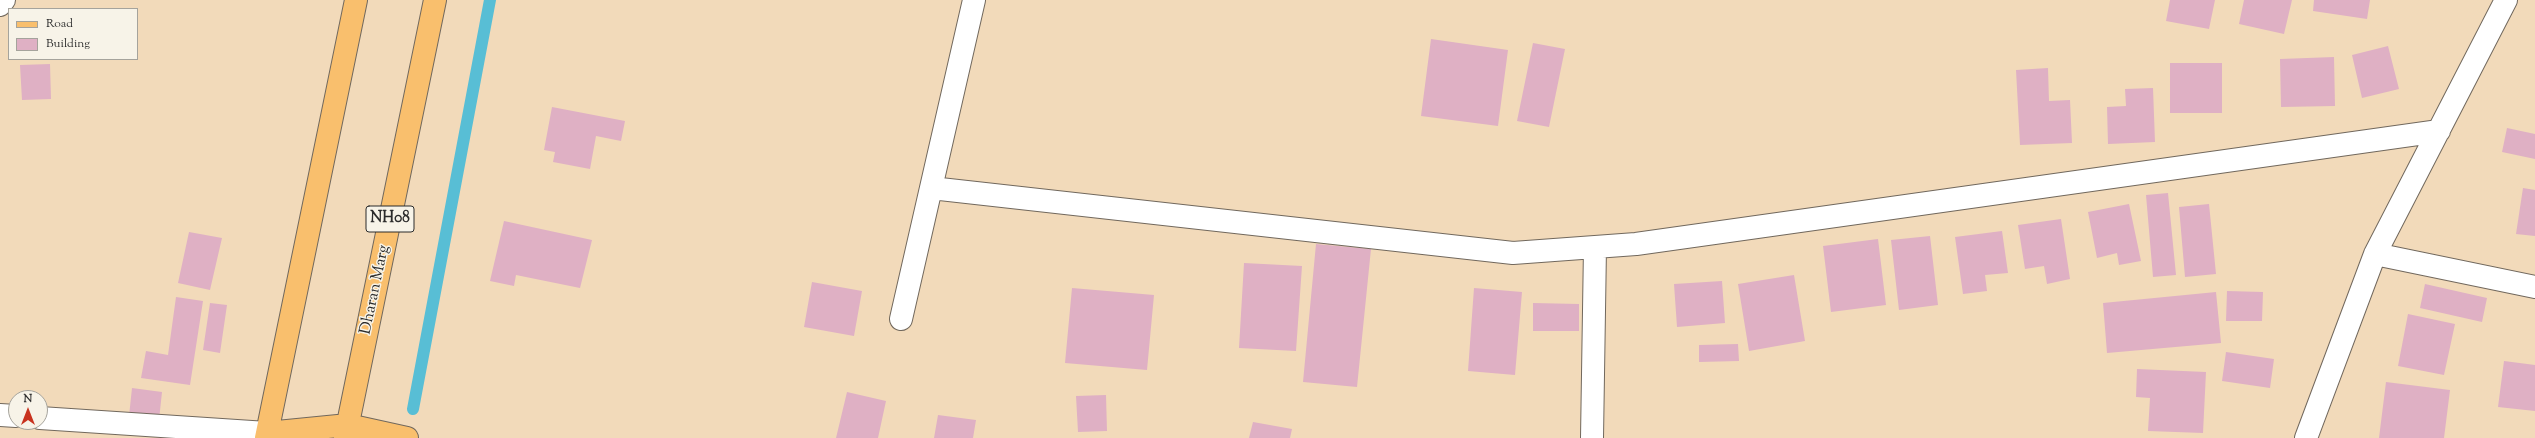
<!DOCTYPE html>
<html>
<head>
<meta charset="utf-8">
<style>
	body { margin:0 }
	#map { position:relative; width:2535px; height:438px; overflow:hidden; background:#f2daba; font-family:"Sorts Mill Goudy",serif }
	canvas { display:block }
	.legend { position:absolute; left:8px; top:8px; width:130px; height:52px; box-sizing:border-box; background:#f7f3e8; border:1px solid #a5a39c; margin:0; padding:5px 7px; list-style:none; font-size:12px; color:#2b2b2b }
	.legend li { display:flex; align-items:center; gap:8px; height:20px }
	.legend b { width:20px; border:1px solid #a5a39c }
	.north { position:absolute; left:8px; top:390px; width:40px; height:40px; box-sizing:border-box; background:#f7f3e8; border:1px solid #a5a39c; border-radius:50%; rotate:0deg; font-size:11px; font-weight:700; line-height:16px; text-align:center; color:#2b2b2b }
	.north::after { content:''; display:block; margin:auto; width:14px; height:18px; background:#c8321e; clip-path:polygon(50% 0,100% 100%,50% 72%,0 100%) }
</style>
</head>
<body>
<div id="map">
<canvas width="2535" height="438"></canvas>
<ul class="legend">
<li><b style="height:5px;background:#f9bf6d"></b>Road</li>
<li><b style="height:11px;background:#dfb0c4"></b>Building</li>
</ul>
<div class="north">N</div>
</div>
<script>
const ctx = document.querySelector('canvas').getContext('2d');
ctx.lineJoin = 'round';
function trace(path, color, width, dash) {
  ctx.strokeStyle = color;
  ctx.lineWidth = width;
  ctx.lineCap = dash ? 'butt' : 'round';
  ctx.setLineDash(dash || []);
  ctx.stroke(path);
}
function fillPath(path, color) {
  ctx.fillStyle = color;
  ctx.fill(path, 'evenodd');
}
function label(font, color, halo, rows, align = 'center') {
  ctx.font = font + ' "Sorts Mill Goudy",serif';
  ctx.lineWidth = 3;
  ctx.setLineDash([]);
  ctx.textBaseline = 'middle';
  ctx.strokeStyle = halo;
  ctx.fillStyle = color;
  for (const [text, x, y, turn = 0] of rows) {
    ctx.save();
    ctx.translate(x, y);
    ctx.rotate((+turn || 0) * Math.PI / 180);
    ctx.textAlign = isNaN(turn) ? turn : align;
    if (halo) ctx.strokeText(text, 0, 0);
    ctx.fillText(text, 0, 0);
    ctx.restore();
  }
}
trace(new Path2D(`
	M413,409l77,-409`), '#58bed5', 12);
fillPath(new Path2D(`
	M2170,0h45l-6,29 -43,-8z
	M2244,0h48l-8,34 -45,-10z
	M2314,0h56l-3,19 -54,-8z
	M1431,39l77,11 -10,76 -77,-10z
	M1533,43l32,6 -16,78 -32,-6z
	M2388,46l11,43 -37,9 -10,-43z
	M2334,57l1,49 -54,1 -1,-48z
	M2170,63h52v50h-52z
	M50,64l1,35 -29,1 -2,-35z
	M2048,68l1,33 21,-1 2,43 -52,2 -4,-75z
	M2153,88l2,54 -47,2 -1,-37 19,-1 -1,-17z
	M552,107l73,14 -4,20 -25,-5 -6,33 -37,-7 2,-10 -11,-2z
	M2507,128l28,6v25l-33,-7z
	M2523,188l12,2v46l-19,-2z
	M2168,193l8,82 -23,2 -7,-82z
	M2129,204l12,57 -22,4 -2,-12 -20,5 -9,-46z
	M2209,204l7,70 -31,3 -6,-70z
	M2061,219l9,60 -23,5 -3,-18 -19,3 -7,-44z
	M504,221l88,19 -12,48 -64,-13 -2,11 -24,-5z
	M2002,231l6,42 -23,2 2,16 -24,3 -8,-57z
	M189,232l33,6 -12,52 -32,-7z
	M1930,236l8,69 -39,5 -8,-70z
	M1878,239l8,66 -55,7 -8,-66z
	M1316,244l55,5 -14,138 -54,-5z
	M1244,263l58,3 -6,85 -57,-3z
	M1794,275l11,66 -56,10 -11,-67z
	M1722,281l3,42 -48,4 -3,-43z
	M812,282l50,9 -8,45 -50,-9z
	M2425,284l62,14 -5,24 -62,-14z
	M1072,288l82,7 -7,75 -82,-7z
	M1474,288l48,4 -7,83 -47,-4z
	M2227,291l36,1 -1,29h-36z
	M2216,292l5,51 -114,10 -4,-50z
	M176,297l27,4 -13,84 -49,-7 5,-27 22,4z
	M210,303l17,2 -7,48 -17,-3z
	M1533,303l46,1v27h-46z
	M2408,314l47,10 -11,51 -46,-9z
	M1738,344l1,17 -40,1v-17z
	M2226,352l48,7 -4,29 -48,-7z
	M2504,361l31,4v46l-37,-4z
	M2137,369l69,3 -3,61 -55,-2 2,-33 -14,-1z
	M2386,382l64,8 -6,48h-65z
	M132,388l30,4 -3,28 -30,-4z
	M847,392l39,9 -8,37h-42z
	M1106,395l1,36 -29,1 -2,-36z
	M938,415l38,5 -3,18h-39z
	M1253,422l39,7 -2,9h-41z`), '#dfb0c4');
const minor = new Path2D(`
	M0,5l4,-5
	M931,188l582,65 123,-9 803,-113
	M2375,254l160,33
	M901,319l73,-319
	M0,415l16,1
	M40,418l227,15
	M1592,438l3,-191
	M2306,438l69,-184 131,-254`);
const major = new Path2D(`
	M267,433l81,-8 59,13
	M266,438l90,-438
	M345,438l90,-438`);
trace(minor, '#71685d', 24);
trace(major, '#71685d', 24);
trace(minor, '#fff', 22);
trace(major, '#f9bf6d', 22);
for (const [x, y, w] of [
	[390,219,48]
]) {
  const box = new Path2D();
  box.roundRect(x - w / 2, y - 13, w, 26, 3);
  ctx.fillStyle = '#f7f3e8';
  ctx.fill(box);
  trace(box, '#2b2b2b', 1);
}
label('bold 15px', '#2b2b2b', null, [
	["NH08",390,219]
]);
label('16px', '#2b2b2b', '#f7f3e8', [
	["Dharan Marg",376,290,-78]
]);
</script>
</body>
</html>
